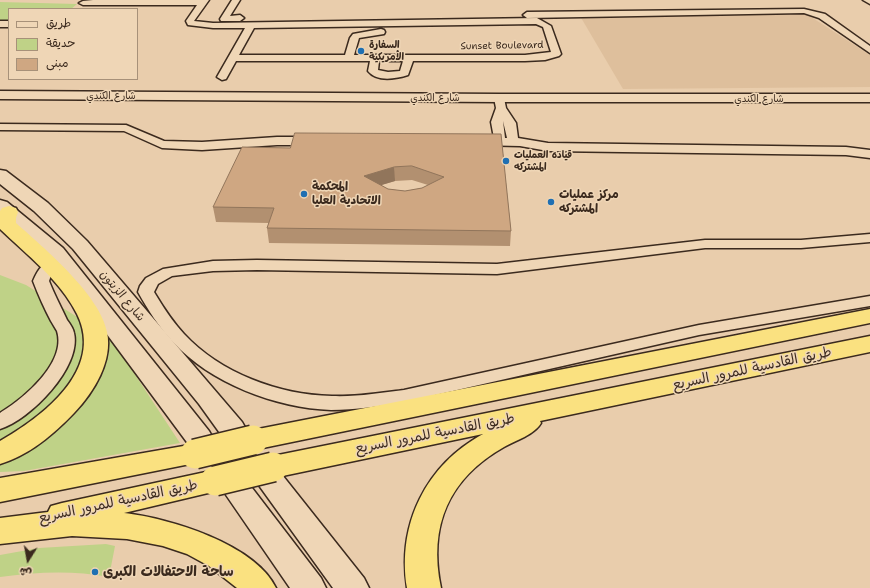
<!DOCTYPE html>
<html>
<head>
<meta charset="utf-8">
<style>
	body { margin:0 }
	#map { position:relative; width:870px; height:588px; overflow:hidden; background:#e9cdac; font-family:"Shantell Sans","Playpen Sans Arabic",sans-serif }
	canvas { display:block }
	.legend { position:absolute; left:8px; top:8px; width:130px; height:72px; box-sizing:border-box; background:#efd6b6; border:1px solid #a79179; margin:0; padding:5px 7px; list-style:none; font-size:12px; color:#3b2a1e }
	.legend li { display:flex; align-items:center; gap:8px; height:20px }
	.legend b { width:20px; border:1px solid #a79179 }
	.north { position:absolute; left:8px; top:540px; width:40px; height:40px; -webkit-text-stroke:3px #efd6b6; paint-order:stroke; rotate:191deg; font-size:11px; font-weight:700; line-height:16px; text-align:center; color:#3b2a1e }
	.north::after { content:''; display:block; margin:auto; width:14px; height:18px; background:#3b2a1e; clip-path:polygon(50% 0,100% 100%,50% 72%,0 100%) }
</style>
</head>
<body>
<div id="map">
<canvas width="870" height="588"></canvas>
<ul class="legend">
<li><b style="height:5px;background:#efd6b6"></b>طريق</li>
<li><b style="height:11px;background:#bfd287"></b>حديقة</li>
<li><b style="height:11px;background:#cfa782"></b>مبنى</li>
</ul>
<div class="north">ش</div>
</div>
<script>
const ctx = document.querySelector('canvas').getContext('2d');
ctx.lineJoin = 'round';
function fillPath(path, color) {
  ctx.fillStyle = color;
  ctx.fill(path, 'evenodd');
}
function trace(path, color, width, dash) {
  ctx.strokeStyle = color;
  ctx.lineWidth = width;
  ctx.lineCap = dash ? 'butt' : 'round';
  ctx.setLineDash(dash || []);
  ctx.stroke(path);
}
function label(font, color, halo, rows, align = 'center') {
  ctx.font = font + ' "Shantell Sans","Playpen Sans Arabic",sans-serif';
  ctx.lineWidth = 3;
  ctx.setLineDash([]);
  ctx.textBaseline = 'middle';
  ctx.strokeStyle = halo;
  ctx.fillStyle = color;
  for (const [text, x, y, turn = 0] of rows) {
    ctx.save();
    ctx.translate(x, y);
    ctx.rotate((+turn || 0) * Math.PI / 180);
    ctx.textAlign = isNaN(turn) ? turn : align;
    if (halo) ctx.strokeText(text, 0, 0);
    ctx.fillText(text, 0, 0);
    ctx.restore();
  }
}
fillPath(new Path2D(`
	M805,13l65,42v32l-247,2 -43,-73z`), '#debf9c');
fillPath(new Path2D(`
	M0,2l77,2 -6,5h-62v12h-9z
	M0,275l26,10 85,53 69,105 -156,28 -24,1z
	M106,544l9,2 -6,31c-37,-7 -73,-5 -109,0v-22l39,-7z`), '#bfd287');
const street = new Path2D(`
	M93,0h116l-15,21 19,2 324,-5 14,8 10,28 -2,2 -14,4 -20,1h-112l-5,14c-13,4 -31,7 -40,-4l2,-10h-134l-10,18 -4,1 -5,-3 28,-49h-32l-25,-3 -2,-4 11,-16h-114l-4,-2 4,-2zM536,24l7,3 8,25 -26,3h-171l5,-17 25,-4 1,-2 -1,-2 -3,-1 -28,5 -3,4 -5,17h-106l15,-27zM379,61h24l-3,10 -12,1 -10,-2z
	M232,0h8l-10,16 10,-1 4,3 -4,3h-19l-1,-2z
	M863,0h7v4z
	M804,9l21,5 45,32v7l-51,-35 -15,-5 -277,5 -4,-3 4,-3z
	M0,21h9v6h-9z
	M499,95l5,3 2,10 10,15 2,15 30,5 298,4 24,3v8l-24,-3 -298,-4 -28,-5 -44,-1 -2,-3 2,-3 18,-1 -3,-16 5,-14 -2,-10zM503,121l4,17h-2z
	M0,124l126,1 38,16 38,1 75,-5h36l4,1 2,3 -2,3 -4,1h-36l-75,5 -40,-2 -38,-17 -124,-1z
	M870,234v8l-69,6h-96l-208,26 -240,-4 -44,1 -41,5 -14,8 -4,8c9,15 18,29 30,42 36,39 95,61 148,62 24,1 48,-3 72,-6l295,-65 171,-29v10l-171,29 -295,67c-24,4 -48,8 -73,8 -55,-2 -121,-27 -158,-68 -14,-15 -25,-32 -35,-50l2,-6 6,-8 17,-9 50,-8 44,-1 240,4 208,-24h96z
	M51,261l5,2 3,3 -8,9 -2,6c5,13 12,26 18,39 3,4 6,8 7,13 8,34 -44,87 -74,96v-16c23,-14 67,-50 57,-82 -2,-3 -4,-7 -6,-10 -7,-13 -13,-27 -18,-40 4,-9 8,-17 18,-20z`);
const secondary = new Path2D(`
	M0,91l499,3h371v8h-371l-499,-3z
	M0,170l6,1 42,32 39,38 155,181 4,7 -4,7 -10,3 -10,-3 -23,-32 -126,-155 -39,-38 -34,-27z
	M0,200l7,2 56,46 146,183 4,7 -4,7 -10,3 -10,-3 -140,-189 -49,-41z
	M273,473l10,3 81,102 5,10h-36l-75,-104 5,-8z
	M239,480l10,4 72,94 5,10h-36l-66,-96 5,-8z`);
const highway = new Path2D(`
	M9,206l7,2 2,4 -2,6v5c28,25 84,72 91,109 6,29 -13,60 -33,81 -20,21 -46,43 -74,51v-23c42,-24 105,-71 77,-127 -17,-34 -50,-59 -77,-85v-18l2,-3z
	M870,309v14l-617,127 -10,-3 -4,-7 4,-7 10,-3z
	M870,336v16l-330,69 1,2c-7,12 -25,17 -37,24 -55,31 -76,79 -63,141h-34c-10,-64 19,-123 76,-154l-210,44 -10,-3 -4,-8 4,-8 10,-3z
	M195,444l10,3 4,7 -4,7 -205,41v-24z
	M215,470l10,3 5,8 -5,8 -101,24c45,5 131,31 152,75h-39l-28,-22 -22,-12 -24,-8 -36,-7 -55,-3 -72,8v-26l48,-6 3,-6 11,-3z`);
trace(street, '#3b2a1e', 3);
trace(secondary, '#3b2a1e', 3);
trace(highway, '#3b2a1e', 3);
fillPath(street, '#efd6b6');
fillPath(secondary, '#efd6b6');
fillPath(highway, '#fae180');
const highwayBridge = new Path2D(`
	M195,454l58,-14
	M215,481l58,-14`);
trace(highwayBridge, '#3b2a1e', 32, []);
trace(highwayBridge, '#fae180', 29);
fillPath(new Path2D(`
	M501,134l10,97 -1,15 -241,-3 -2,-15 2,-5 -53,-1 -3,-15zM412,180l16,5 -6,3 -17,3 -17,-2 -7,-4 14,-4z`), '#b29070');
fillPath(new Path2D(`
	M394,167l1,14 -30,9 -1,-14z`), '#91755b');
const building = new Path2D(`
	M295,133l206,1 10,97 -244,-3 7,-20 -61,-1 29,-60 48,1zM412,166l32,11 -22,11 -17,3 -17,-2 -24,-13 30,-9z`);
fillPath(building, '#cfa782');
trace(building, '#91755b', 1);
for (const [x, y, r, color] of [
	[361,51,4,"#1f6fb2"],
	[506,161,4,"#1f6fb2"],
	[304,194,4,"#1f6fb2"],
	[551,202,4,"#1f6fb2"],
	[95,572,4,"#1f6fb2"]
]) {
  const dot = new Path2D();
  dot.arc(x, y, r, 0, 2 * Math.PI);
  ctx.fillStyle = color;
  ctx.fill(dot);
  trace(dot, '#efd6b6', 1.5);
}
label('bold 10px', '#3b2a1e', '#efd6b6', [
	["السفارة",369,45],
	["الأمريكية",369,57],
	["قياده العمليات",514,155],
	["المشتركه",514,167]
], 'left');
label('10px', '#3b2a1e', '#efd6b6', [
	["Sunset Boulevard",502,46,-1],
	["شارع الكندي",111,96],
	["شارع الكندي",435,98],
	["شارع الكندي",759,99]
]);
label('bold 12px', '#3b2a1e', '#efd6b6', [
	["المحكمة",312,187],
	["الاتحادية العليا",312,201],
	["مركز عمليات",559,195],
	["المشتركه",559,209]
], 'left');
label('12px', '#3b2a1e', '#efd6b6', [
	["شارع الزيتون",122,296,50]
]);
label('14px', '#3b2a1e', '#efd6b6', [
	["طريق القادسية للمرور السريع",752,369,-12],
	["طريق القادسية للمرور السريع",435,434,-11],
	["طريق القادسية للمرور السريع",118,502,-12]
]);
label('bold 14px', '#3b2a1e', '#efd6b6', [
	["ساحة الاحتفالات الكبرى",103,572]
], 'left');
</script>
</body>
</html>
